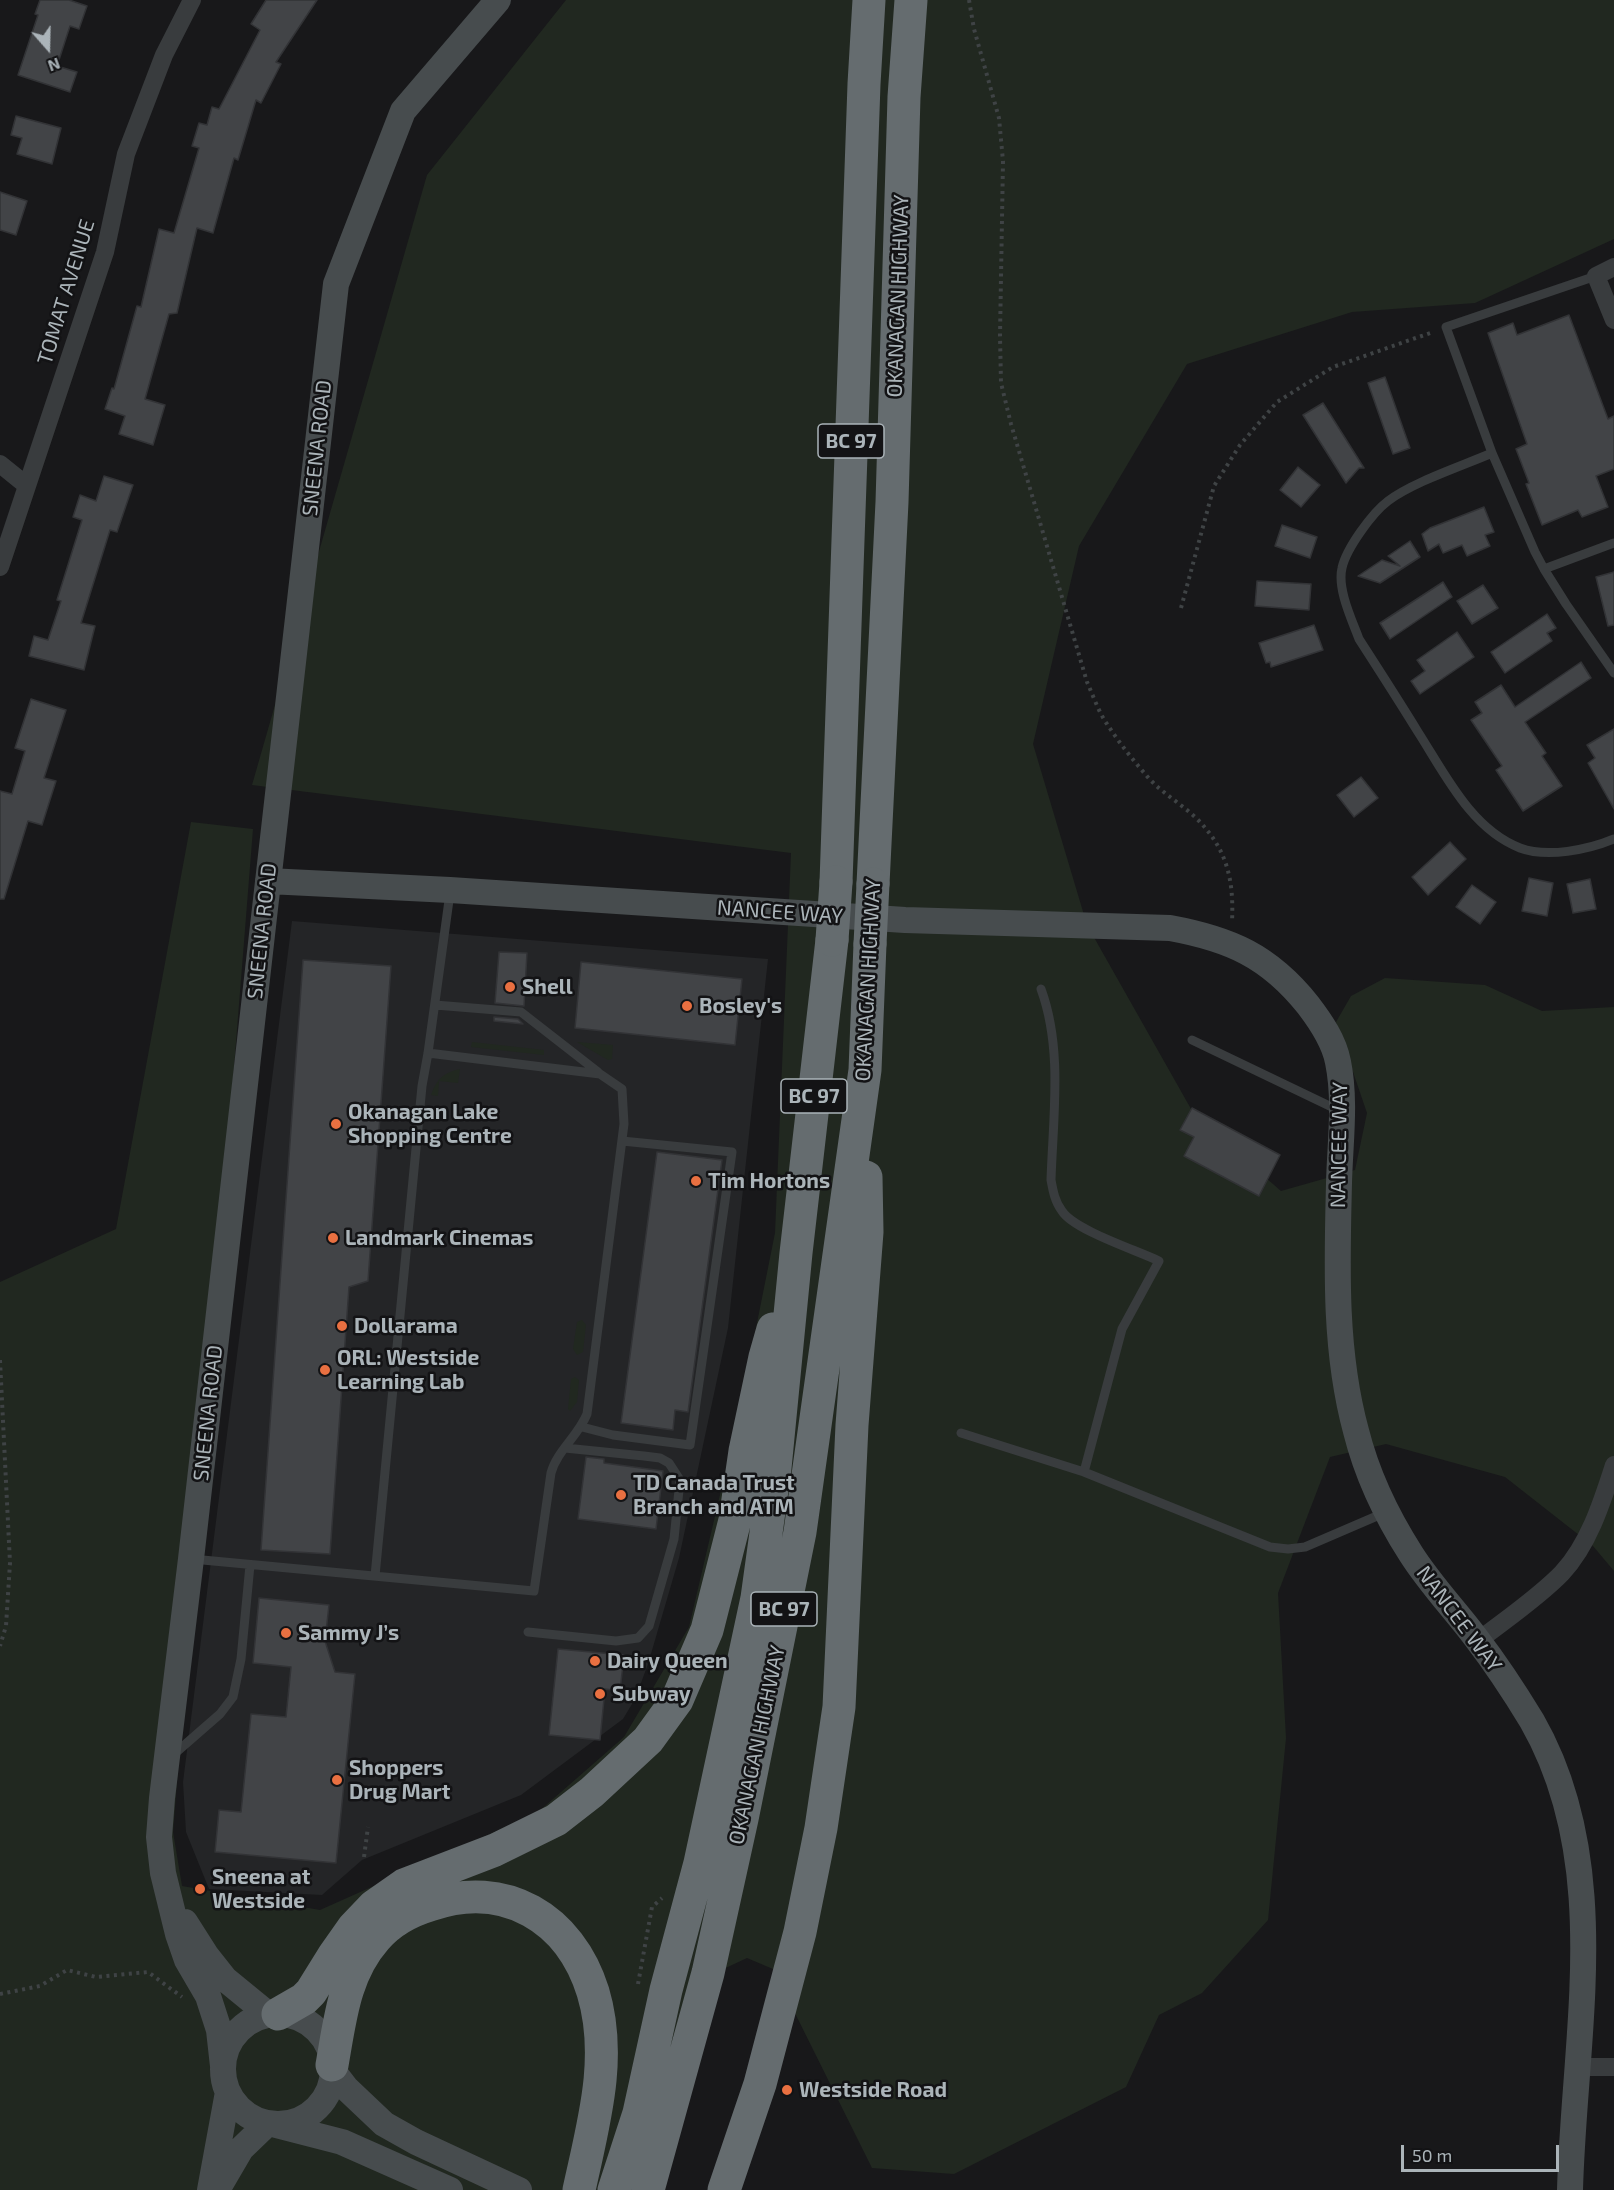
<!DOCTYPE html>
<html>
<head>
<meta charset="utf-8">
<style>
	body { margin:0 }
	#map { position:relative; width:1614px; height:2190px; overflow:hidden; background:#18181a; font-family:"Exo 2",sans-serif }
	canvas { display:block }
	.north { position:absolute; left:18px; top:18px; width:60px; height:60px; -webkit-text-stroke:4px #131315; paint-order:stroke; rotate:160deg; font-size:16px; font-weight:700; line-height:24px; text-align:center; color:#abb4b9 }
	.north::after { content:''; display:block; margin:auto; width:21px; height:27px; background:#abb4b9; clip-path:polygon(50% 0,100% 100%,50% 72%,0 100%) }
	.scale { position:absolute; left:1401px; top:2145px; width:158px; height:27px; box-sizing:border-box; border:3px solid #abb4b9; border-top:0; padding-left:8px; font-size:18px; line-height:21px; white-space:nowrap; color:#abb4b9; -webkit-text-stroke:4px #131315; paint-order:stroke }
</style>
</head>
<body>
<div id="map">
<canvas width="1614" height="2190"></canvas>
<div class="north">N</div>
<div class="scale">50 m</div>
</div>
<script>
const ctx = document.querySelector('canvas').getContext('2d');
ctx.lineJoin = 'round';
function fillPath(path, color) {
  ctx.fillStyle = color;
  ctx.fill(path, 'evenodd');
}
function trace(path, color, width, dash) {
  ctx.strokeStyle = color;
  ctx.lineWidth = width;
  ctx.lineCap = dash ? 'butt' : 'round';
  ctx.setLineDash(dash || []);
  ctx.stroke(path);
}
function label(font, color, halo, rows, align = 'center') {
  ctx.font = font + ' "Exo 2",sans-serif';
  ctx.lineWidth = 5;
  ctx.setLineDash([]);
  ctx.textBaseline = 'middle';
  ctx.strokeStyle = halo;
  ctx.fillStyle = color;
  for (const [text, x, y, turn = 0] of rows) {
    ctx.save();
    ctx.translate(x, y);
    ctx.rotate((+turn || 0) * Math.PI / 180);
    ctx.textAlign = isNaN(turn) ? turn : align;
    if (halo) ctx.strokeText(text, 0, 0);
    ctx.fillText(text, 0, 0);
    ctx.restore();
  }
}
fillPath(new Path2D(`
	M292,921l476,38 -40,369 -49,230 -31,106 -13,35 -12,20 -102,76 -159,65 -40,35 -113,-6 -23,-57 -3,-50z`), '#242527');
fillPath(new Path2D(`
	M566,0h1048v239l-139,64 -123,9 -165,52 -108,182 -46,198 54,181 108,191 86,75 74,-21 12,-57 -31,-91 15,-26 34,-18 100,7 57,26 72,-4v564l-21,-25 -88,-69 -119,-33 -56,13 -52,136 8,145 -18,182 -66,73 -43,22 -33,72 -172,87 -82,-6 -99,-199 -26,-11 -30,14 -99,218h-618v-908l116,-53 75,-407 62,7 -80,1003 9,54 138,24 217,-97 87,-76 65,-110 49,-209 37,-185 16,-380 -539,-68 175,-610z
	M472,1042l72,8v5l-73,-8z
	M577,1042l36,3 -1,14 -4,1z
	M460,1069l-2,14 -19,-2 -1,15 -7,-1c6,-16 12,-22 29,-26z
	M582,1320l4,5 -3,27 -6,3 -4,-6 4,-27z
	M575,1377l4,3 -2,22 -7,9 -2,-2 3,-30z`), '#212820');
const building = new Path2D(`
	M40,0h29l18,6 -8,23 -9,-3 -13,40 20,6 -7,20 -52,-17 20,-60 -3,-1z
	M266,0h51l-41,62 5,2 -20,39 -5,-3 -18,60 -4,-2 -21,75 -16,-5 -20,85 -8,1 -24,85 20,6 -12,40 -34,-11 6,-18 -20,-7 7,-21 2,1 23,-83 4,1 18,-78 15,4 25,-85 -7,-2 7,-23 8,2 5,-18 7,2 41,-79 -9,-6z
	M16,116l45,12 -9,36 -35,-10 5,-16 -11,-3z
	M0,192l27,9 -11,34 -16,-5z
	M1569,315l39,104 6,-3v53l-18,7 12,31 -26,10 -4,-7 -36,15 -16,-41 3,-1 -13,-34 11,-5 -39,-111 25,-10 4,12z
	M1385,377l25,71 -17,6 -25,-71z
	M1323,403l41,65h-5l-13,15 -43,-68z
	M1298,467l22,18 -19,22 -21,-17z
	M104,476l29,9 -16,47 -7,-2 -29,93 14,3 -11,44 -55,-14 5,-20 14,4 13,-39 -4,-1 25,-80 -9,-3 7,-22 16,6z
	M1484,507l10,25 -9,3 5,11 -23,10 -5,-11 -19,8 -4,-9 -11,7 -6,-17 8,-6z
	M1282,525l35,12 -7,21 -35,-12z
	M1410,541l10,16 -40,26 -22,-7 24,-16 18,6 -12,-10z
	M1614,572v53l-6,1 -12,-49z
	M1257,581l54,3 -2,26 -54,-4z
	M1443,582l9,15 -62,42 -10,-16z
	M1483,585l15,23 -26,16 -15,-23z
	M1547,614l9,14 -9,5 5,8 -47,32 -14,-21z
	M1314,625l9,25 -52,17 -1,-5 -4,1 -7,-20z
	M1457,632l17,25 -54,37 -9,-13 14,-10 -8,-11z
	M1581,662l10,16 -66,44 21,31 -4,3 20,30 -39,25 -27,-41 6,-4 -31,-46 11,-7 -7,-11 26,-17 14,22z
	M31,699l35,11 -22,68 12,3 -14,44 -14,-4 -24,78h-4v-108l12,3 13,-43 -10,-3z
	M1614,729v80l-26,-46 7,-5 -8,-13z
	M1361,777l17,21 -24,19 -17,-22z
	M1450,842l16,17 -38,36 -16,-18z
	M1529,878l24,5 -6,33 -25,-5z
	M1590,879l6,30 -23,4 -6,-29z
	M1472,885l24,17 -16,22 -24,-17z
	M499,952l28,1 -3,53 -29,-3z
	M303,960l88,6 -23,315 -19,6 -19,267 -69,-4z
	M581,962l161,17 -7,66 -160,-17z
	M494,1017l24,2 5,5 -29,-3z
	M1192,1108l88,47 -21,41 -75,-40 10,-19 -14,-7z
	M657,1152l65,8 -34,252 -13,-2 -2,20 -52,-7z
	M586,1457l18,2v4l59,8 -7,58 -78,-10z
	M259,1598l70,7 -4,36 10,31 20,2 -19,189 -121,-11 4,-42 22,2 10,-98 35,3 5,-50 -38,-4z
	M558,1649l66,6 -4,36 -15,-2 -5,51 -51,-5z`);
fillPath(building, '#424447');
trace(building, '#323336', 1.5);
trace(new Path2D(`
	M969,0l5,29 25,89 4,43 -3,175 1,47 10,41 76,258c6,13 11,29 20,42 11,17 25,35 39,51 14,17 33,27 49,42 32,31 39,62 37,105
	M1181,608l33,-122 26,-41 37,-43 56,-35 100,-35
	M0,1360l10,203 -4,63 -6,20
	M364,1857l4,-30
	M638,1984l14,-77 10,-9
	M0,1994l40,-8 27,-16 29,7 52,-5 34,25`), '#3f4345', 4, [3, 4.5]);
trace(new Path2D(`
	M1596,276l-150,51 46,126 43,99 9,17 22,35 48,69
	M1492,453c-30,13 -79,29 -104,48 -16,12 -42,48 -46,67 -5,21 10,52 17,71 20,31 40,62 59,93 27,42 53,97 102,116 27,10 68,2 94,-9
	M1544,569l70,-26
	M1041,989c22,60 12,128 10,191 2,11 4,22 11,31 12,19 74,39 97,50l-37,68 -38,143
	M435,1005l86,7 77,60
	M1192,1040l148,71
	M582,1427l31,8 77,10 42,-293 -110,-11
	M961,1433l123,39 186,75 18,2 17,-2 79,-34
	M192,1559l342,32 17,-118c6,-22 27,-37 36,-59l37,-290 -2,-35 -22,-15 -172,-21
	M375,1576l47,-490 6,-33 22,-160
	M528,1632l88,9 22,-3 11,-12 25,-87 6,-59 -11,-17 -9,-5 -16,-2 -79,-8
	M173,1755l47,-41 13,-17 8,-38 9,-94`), '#393c3e', 9);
trace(new Path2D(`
	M1614,267l-18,9 18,44
	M0,464l26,21
	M0,567l105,-315 21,-98 38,-99 28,-55
	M1478,1641c27,-21 61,-44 84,-68 27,-29 40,-71 52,-108
	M1579,2067h35`), '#393c3e', 18);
trace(new Path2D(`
	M268,881l182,9 455,30 265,8c60,11 99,28 138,77 13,17 26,36 30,57 8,39 2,81 1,121 -2,82 -5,167 17,248 11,44 30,84 55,123 19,30 44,56 65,84 20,26 39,55 56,83 82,143 42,314 38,469
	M185,1922l21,33 19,24 44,36
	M223 2069a55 55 0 1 1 110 0a55 55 0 1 1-110 0Z
	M223,2066l-4,-36 -11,-34 -21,-36 -9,-26 -15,-61 -4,-36 3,-39 29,-239 145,-1275 67,-173 95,-111
	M333,2071l13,17 38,36 32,18 103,48
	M276,2125l66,17 108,48
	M210,2190l18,-98
	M217,2190l24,-41 27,-26`), '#474c4e', 26);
trace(new Path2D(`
	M836,882l28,-798 5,-84
	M873,884l19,-382 12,-405 7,-97
	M278,2014l26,-15 7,-7 23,-37 19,-27 21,-22 30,-21 91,-35 61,-30 36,-28 56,-52 29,-40 30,-70 28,-110 10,-69 20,-94 8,-28
	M332,2065c8,-45 12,-91 44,-127 14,-16 34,-27 54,-33 75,-26 140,13 163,87 20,66 0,133 -14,198
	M614,2190l25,-77 27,-123 34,-127 57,-265 18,-130 21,-215 36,-313
	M648,2190l60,-217 34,-154 58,-287 65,-462 5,-126
	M724,2190l36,-106 40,-152 21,-104 18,-121 13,-282 15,-193 -1,-55`), '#656c6f', 33);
trace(new Path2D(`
	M832,940l4,-58
	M870,944l3,-60`), '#656c6f', 33);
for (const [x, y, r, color] of [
	[510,987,6,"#e97041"],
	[687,1006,6,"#e97041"],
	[336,1124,6,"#e97041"],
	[696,1181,6,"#e97041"],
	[333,1238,6,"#e97041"],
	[342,1326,6,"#e97041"],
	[325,1370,6,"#e97041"],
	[621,1495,6,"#e97041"],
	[286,1633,6,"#e97041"],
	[595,1661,6,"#e97041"],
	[600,1694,6,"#e97041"],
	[337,1780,6,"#e97041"],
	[200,1889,6,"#e97041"],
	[787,2090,6,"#e97041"]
]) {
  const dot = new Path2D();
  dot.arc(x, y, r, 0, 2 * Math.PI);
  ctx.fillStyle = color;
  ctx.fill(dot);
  trace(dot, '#131315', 2);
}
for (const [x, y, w] of [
	[851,441,66],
	[814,1096,66],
	[784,1609,66]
]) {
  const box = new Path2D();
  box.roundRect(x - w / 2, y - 17, w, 34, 4.5);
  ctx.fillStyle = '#131315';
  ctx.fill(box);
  trace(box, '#abb4b9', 1.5);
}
label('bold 20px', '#abb4b9', null, [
	["BC 97",851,441],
	["BC 97",814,1096],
	["BC 97",784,1609]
]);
label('21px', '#abb4b9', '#131315', [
	["TOMAT AVENUE",66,292,-73],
	["OKANAGAN HIGHWAY",898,296,-88],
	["SNEENA ROAD",317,448,-84],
	["NANCEE WAY",780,912,4],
	["SNEENA ROAD",262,931,-84],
	["OKANAGAN HIGHWAY",868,980,-87],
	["NANCEE WAY",1339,1145,-89],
	["SNEENA ROAD",208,1413,-84],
	["NANCEE WAY",1459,1619,53],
	["OKANAGAN HIGHWAY",757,1745,-78]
]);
label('bold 21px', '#abb4b9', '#131315', [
	["Shell",522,987],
	["Bosley's",699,1006],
	["Okanagan Lake",348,1112],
	["Shopping Centre",348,1136],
	["Tim Hortons",708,1181],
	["Landmark Cinemas",345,1238],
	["Dollarama",354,1326],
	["ORL: Westside",337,1358],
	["Learning Lab",337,1382],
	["TD Canada Trust",633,1483],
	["Branch and ATM",633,1507],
	["Sammy J’s",298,1633],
	["Dairy Queen",607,1661],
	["Subway",612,1694],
	["Shoppers",349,1768],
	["Drug Mart",349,1792],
	["Sneena at",212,1877],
	["Westside",212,1901],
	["Westside Road",799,2090]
], 'left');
</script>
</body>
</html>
